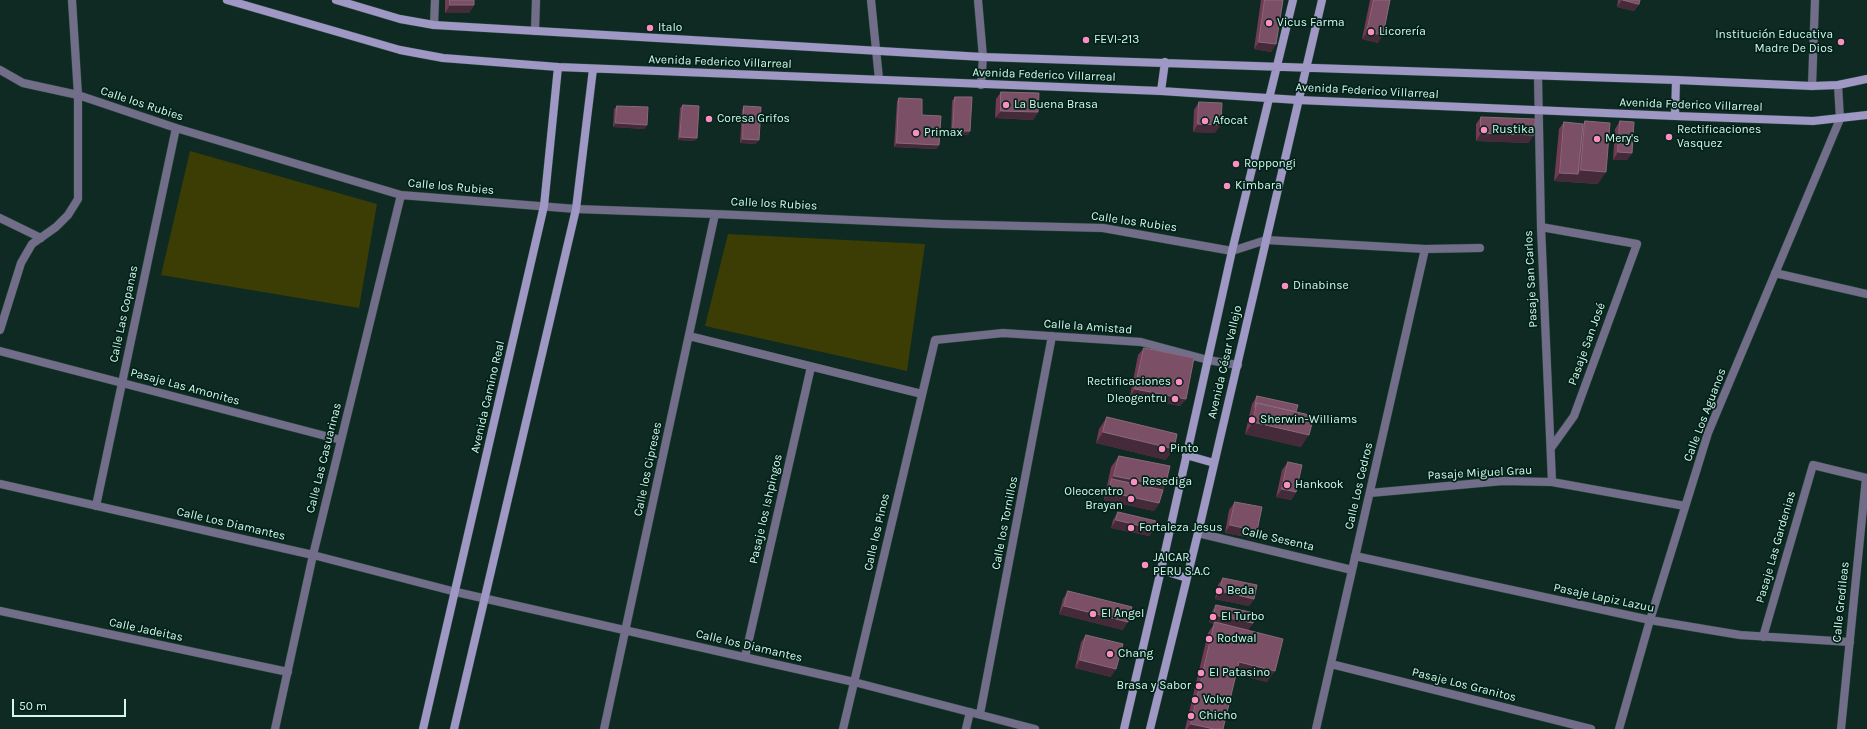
<!DOCTYPE html>
<html>
<head>
<meta charset="utf-8">
<style>
	body { margin:0 }
	#map { position:relative; width:1867px; height:729px; overflow:hidden; background:#0e2a22; font-family:Karla,sans-serif }
	canvas { display:block }
	.scale { position:absolute; left:12px; top:699px; width:114px; height:18px; box-sizing:border-box; border:2px solid #d0faeb; border-top:0; padding-left:5px; font-size:12px; line-height:14px; white-space:nowrap; color:#d0faeb; -webkit-text-stroke:3px #042119; paint-order:stroke }
</style>
</head>
<body>
<div id="map">
<canvas width="1867" height="729"></canvas>
<div class="scale">50 m</div>
</div>
<script>
const ctx = document.querySelector('canvas').getContext('2d');
ctx.lineJoin = 'round';
function fillPath(path, color) {
  ctx.fillStyle = color;
  ctx.fill(path, 'evenodd');
}
function trace(path, color, width, dash) {
  ctx.strokeStyle = color;
  ctx.lineWidth = width;
  ctx.lineCap = dash ? 'butt' : 'round';
  ctx.setLineDash(dash || []);
  ctx.stroke(path);
}
function label(font, color, halo, rows, align = 'center') {
  ctx.font = font + ' Karla,sans-serif';
  ctx.lineWidth = 3.5;
  ctx.setLineDash([]);
  ctx.textBaseline = 'middle';
  ctx.strokeStyle = halo;
  ctx.fillStyle = color;
  for (const [text, x, y, turn = 0] of rows) {
    ctx.save();
    ctx.translate(x, y);
    ctx.rotate((+turn || 0) * Math.PI / 180);
    ctx.textAlign = isNaN(turn) ? turn : align;
    if (halo) ctx.strokeText(text, 0, 0);
    ctx.fillText(text, 0, 0);
    ctx.restore();
  }
}
fillPath(new Path2D(`
	M190,151l187,53 -18,104 -198,-33z
	M728,234l197,10 -18,127 -202,-45z`), '#3b3d05');
const street = new Path2D(`
	M871,0l8,79
	M978,0l5,57 -2,28
	M434,25l1,-25
	M535,31l1,-31
	M0,70l23,13 55,12 98,33 225,67 175,14 139,5 227,10 161,4 129,23 34,-11 159,9 55,-1
	M1538,76l3,151 11,255
	M1812,86l3,-86
	M0,218l41,20
	M1541,227l96,17 -63,172 -23,32
	M1775,273l92,21
	M0,330l21,-67 11,-19 24,-17 12,-12 10,-16v-104l-6,-95
	M689,336l233,58
	M0,351l341,89
	M0,484l313,71 143,37 398,90 181,47
	M1370,493l133,-12 49,1 133,24
	M96,506l80,-378
	M1198,533l154,37
	M1355,556l295,64 90,15 110,7
	M0,611l288,61
	M1763,637l50,-172 54,13
	M745,657l66,-290
	M1331,664l260,65
	M980,714l72,-378
	M275,729l38,-174 88,-360
	M604,729l111,-515
	M843,729l92,-389 68,-7 138,9 67,18 30,5
	M966,729l4,-17
	M1316,729l109,-480
	M1619,729l31,-109 58,-187 132,-314 -2,-34
	M1841,729l25,-251`);
const secondary = new Path2D(`
	M227,0l173,50 43,8 115,9 603,24 137,9 377,16 138,5 54,-6
	M336,0l64,19 34,6 549,32 693,23 136,6 26,-1 29,-6
	M1161,91l4,-29
	M1675,116l1,-36
	M1186,455l28,8
	M1161,570l26,8
	M423,729l121,-523 14,-139
	M454,729l122,-520 17,-140
	M1124,729l37,-159 71,-319 61,-251
	M1150,729l48,-196 124,-533`);
trace(street, '#29473e', 9);
trace(secondary, '#29473e', 9);
trace(street, '#726e8a', 8);
trace(secondary, '#9f98c4', 8);
fillPath(new Path2D(`
	M445,0h29v5l-5,8h-24z
	M1261,0h22l-7,44 -5,8 -17,-3z
	M1370,0h20l-12,43 -16,-4z
	M1618,0h22l-1,4 -5,7 -17,-4z
	M1001,92l37,20 -5,8 -38,-2 1,-19z
	M955,97l15,34 -2,4h-17l1,-34z
	M899,98l38,51 -43,-2 3,-46z
	M1199,102l16,31 -22,-1 1,-22z
	M683,105l14,33 -3,3 -16,-1 2,-32z
	M617,106l30,19 -3,4 -31,-2 1,-18z
	M744,106l12,38 -16,-1 2,-33z
	M1481,117l48,26 -53,-2v-17z
	M1585,121l13,63 -44,-3 5,-52 5,-7 19,2z
	M1620,121l12,32 -5,7h-14l2,-31z
	M1144,348l42,51 -6,7 -50,-10 8,-41z
	M1257,396l39,16 5,35 -56,-13 7,-30z
	M1107,417l59,43 -70,-17 3,-14z
	M1119,456l46,30 -2,4 -4,13 -5,8 -50,-11 7,-33z
	M1288,462l8,30 -5,8 -15,-3 6,-27z
	M1235,502l17,36 -27,-5 4,-23z
	M1118,512l36,17 -5,7 -38,-8 2,-8z
	M1223,578l31,21 -5,7 -34,-7 3,-14z
	M1068,591l55,39 -64,-16 4,-15z
	M1216,605l37,18 -5,7 19,52 -31,-8 -13,55h-38l23,-96 6,-9 -5,-2 2,-9z
	M1086,635l25,42 -36,-9 6,-26z`), '#713a55');
fillPath(new Path2D(`
	M1622,0h1l16,4 -5,7 -17,-4z
	M450,5h24l-5,8h-24z
	M1367,32l16,3 -5,8 -16,-4z
	M1259,42l17,2 -5,8 -17,-3z
	M1001,111l37,1 -5,8 -38,-2z
	M616,123l31,2 -3,4 -31,-2z
	M1198,124l23,1 -6,8 -22,-1z
	M953,131h17l-2,4h-17z
	M1481,133l53,2 -5,8 -53,-2z
	M680,137l17,1 -3,3 -16,-1z
	M743,139l16,1 -3,4 -16,-1z
	M897,143l42,2 -2,4 -43,-2z
	M1618,152l14,1 -5,7h-14z
	M1581,170l25,2 -8,12 -44,-3 6,-8 18,1z
	M1135,389l51,10 -6,7 -50,-10z
	M1253,422l56,13 -8,12 -56,-13z
	M1103,432l71,17 -8,11 -70,-17z
	M1114,476l51,10 -8,11 -45,-18z
	M1282,489l14,3 -5,8 -15,-3z
	M1109,492l50,11 -5,8 -50,-11z
	M1116,520l38,9 -5,7 -38,-8z
	M1230,525l27,6 -5,7 -27,-5z
	M1220,591l34,8 -5,7 -34,-7z
	M1064,606l64,16 -5,8 -64,-16z
	M1214,615l39,8 -6,8 -32,-9 -1,2 -5,-2z
	M1080,660l36,9 -5,8 -36,-9z
	M1239,662l36,9 -8,11 -36,-9z
	M1191,724l23,5h-27z`), '#452b3a');
const building = new Path2D(`
	M450,0h24v5h-24z
	M1265,0h18l-7,44 -17,-2z
	M1374,0h16l-7,35 -16,-3z
	M1623,0h17l-1,4z
	M1001,92l38,1 -1,19 -37,-1z
	M955,97h17l-2,34h-17z
	M899,98l23,1v16l19,1 -2,29 -42,-2z
	M1199,102l23,1 -1,22 -23,-1z
	M683,105l16,1 -2,32 -17,-1z
	M617,106l31,1 -1,18 -31,-2z
	M744,106l17,1 -2,33 -16,-1z
	M1481,117l54,2 -1,16 -53,-2z
	M1585,121l25,2 -4,49 -25,-2z
	M1620,121l14,1 -2,31 -14,-1z
	M1564,122l19,2 -5,50 -18,-1z
	M1144,348l50,10 -8,41 -51,-10z
	M1257,396l41,9 -2,7 -39,-9 -2,4z
	M1257,403l57,13 -5,19 -56,-13z
	M1107,417l70,17 -3,15 -71,-17z
	M1119,456l51,10 -5,20 -51,-10z
	M1288,462l14,3 -6,27 -14,-3z
	M1112,479l51,11 -4,13 -50,-11z
	M1235,502l27,5 -5,24 -27,-6z
	M1118,512l38,9 -2,8 -38,-9z
	M1223,578l34,7 -3,14 -34,-8z
	M1068,591l64,16 -4,15 -64,-16z
	M1216,605l39,8 -2,10 -39,-8z
	M1215,622l68,17 -8,32 -36,-9 -16,67h-9l-23,-5z
	M1086,635l37,9 -7,25 -36,-9z`);
fillPath(building, '#7b4f65');
trace(building, '#896a7a', 1);
for (const [x, y, r, color] of [
	[1269,23,4,"#fc8fc1"],
	[650,28,4,"#fc8fc1"],
	[1371,32,4,"#fc8fc1"],
	[1086,40,4,"#fc8fc1"],
	[1841,42,4,"#fc8fc1"],
	[1006,105,4,"#fc8fc1"],
	[709,119,4,"#fc8fc1"],
	[1205,121,4,"#fc8fc1"],
	[1484,130,4,"#fc8fc1"],
	[916,133,4,"#fc8fc1"],
	[1669,137,4,"#fc8fc1"],
	[1597,139,4,"#fc8fc1"],
	[1236,164,4,"#fc8fc1"],
	[1227,186,4,"#fc8fc1"],
	[1285,286,4,"#fc8fc1"],
	[1179,382,4,"#fc8fc1"],
	[1175,399,4,"#fc8fc1"],
	[1252,420,4,"#fc8fc1"],
	[1162,449,4,"#fc8fc1"],
	[1134,482,4,"#fc8fc1"],
	[1287,485,4,"#fc8fc1"],
	[1131,499,4,"#fc8fc1"],
	[1131,528,4,"#fc8fc1"],
	[1145,565,4,"#fc8fc1"],
	[1219,591,4,"#fc8fc1"],
	[1093,614,4,"#fc8fc1"],
	[1213,617,4,"#fc8fc1"],
	[1209,639,4,"#fc8fc1"],
	[1110,654,4,"#fc8fc1"],
	[1201,673,4,"#fc8fc1"],
	[1199,686,4,"#fc8fc1"],
	[1195,700,4,"#fc8fc1"],
	[1191,716,4,"#fc8fc1"]
]) {
  const dot = new Path2D();
  dot.arc(x, y, r, 0, 2 * Math.PI);
  ctx.fillStyle = color;
  ctx.fill(dot);
  trace(dot, '#042119', 1.5);
}
label('12px', '#d0faeb', '#042119', [
	["Vicus Farma",1277,23],
	["Italo",658,28],
	["Licorería",1379,32],
	["Institución Educativa",1833,35,"right"],
	["Madre De Dios",1833,49,"right"],
	["FEVI-213",1094,40],
	["La Buena Brasa",1014,105],
	["Coresa Grifos",717,119],
	["Afocat",1213,121],
	["Rustika",1492,130],
	["Rectificaciones",1677,130],
	["Vasquez",1677,144],
	["Primax",924,133],
	["Mery's",1605,139],
	["Roppongi",1244,164],
	["Kimbara",1235,186],
	["Dinabinse",1293,286],
	["Rectificaciones",1171,382,"right"],
	["Dleogentru",1167,399,"right"],
	["Sherwin-Williams",1260,420],
	["Pinto",1170,449],
	["Resediga",1142,482],
	["Hankook",1295,485],
	["Oleocentro",1123,492,"right"],
	["Brayan",1123,506,"right"],
	["Fortaleza Jesus",1139,528],
	["JAICAR",1153,558],
	["PERU S.A.C",1153,572],
	["Beda",1227,591],
	["El Angel",1101,614],
	["El Turbo",1221,617],
	["Rodwal",1217,639],
	["Chang",1118,654],
	["El Patasino",1209,673],
	["Brasa y Sabor",1191,686,"right"],
	["Volvo",1203,700],
	["Chicho",1199,716]
], 'left');
label('12px', '#d0faeb', '#042119', [
	["Avenida Federico Villarreal",720,62,2],
	["Avenida Federico Villarreal",1044,75,2],
	["Avenida Federico Villarreal",1367,91,3],
	["Calle los Rubies",142,104,18],
	["Avenida Federico Villarreal",1691,105,2],
	["Calle los Rubies",451,187,5],
	["Calle los Rubies",774,204,3],
	["Calle los Rubies",1134,222,8],
	["Pasaje San Carlos",1531,279,-93],
	["Calle Las Copanas",124,314,-78],
	["Calle la Amistad",1088,327,4],
	["Pasaje San José",1587,344,-70],
	["Avenida César Vallejo",1225,362,-77],
	["Pasaje Las Amonites",185,387,15],
	["Avenida Camino Real",488,397,-77],
	["Calle Los Aguanos",1705,415,-69],
	["Calle Las Casuarinas",324,458,-76],
	["Calle los Cipreses",648,469,-78],
	["Pasaje Miguel Grau",1480,473,-3],
	["Calle Los Cedros",1359,486,-77],
	["Pasaje los Ishpingos",766,509,-77],
	["Calle los Tornillos",1005,523,-79],
	["Calle Los Diamantes",231,524,13],
	["Calle los Pinos",877,532,-77],
	["Calle Sesenta",1278,539,13],
	["Pasaje Las Gardenias",1776,547,-74],
	["Pasaje Lapiz Lazuu",1604,598,12],
	["Calle Gredileas",1841,602,-84],
	["Calle Jadeitas",146,630,12],
	["Calle los Diamantes",749,646,13],
	["Pasaje Los Granitos",1464,685,14]
]);
</script>
</body>
</html>
